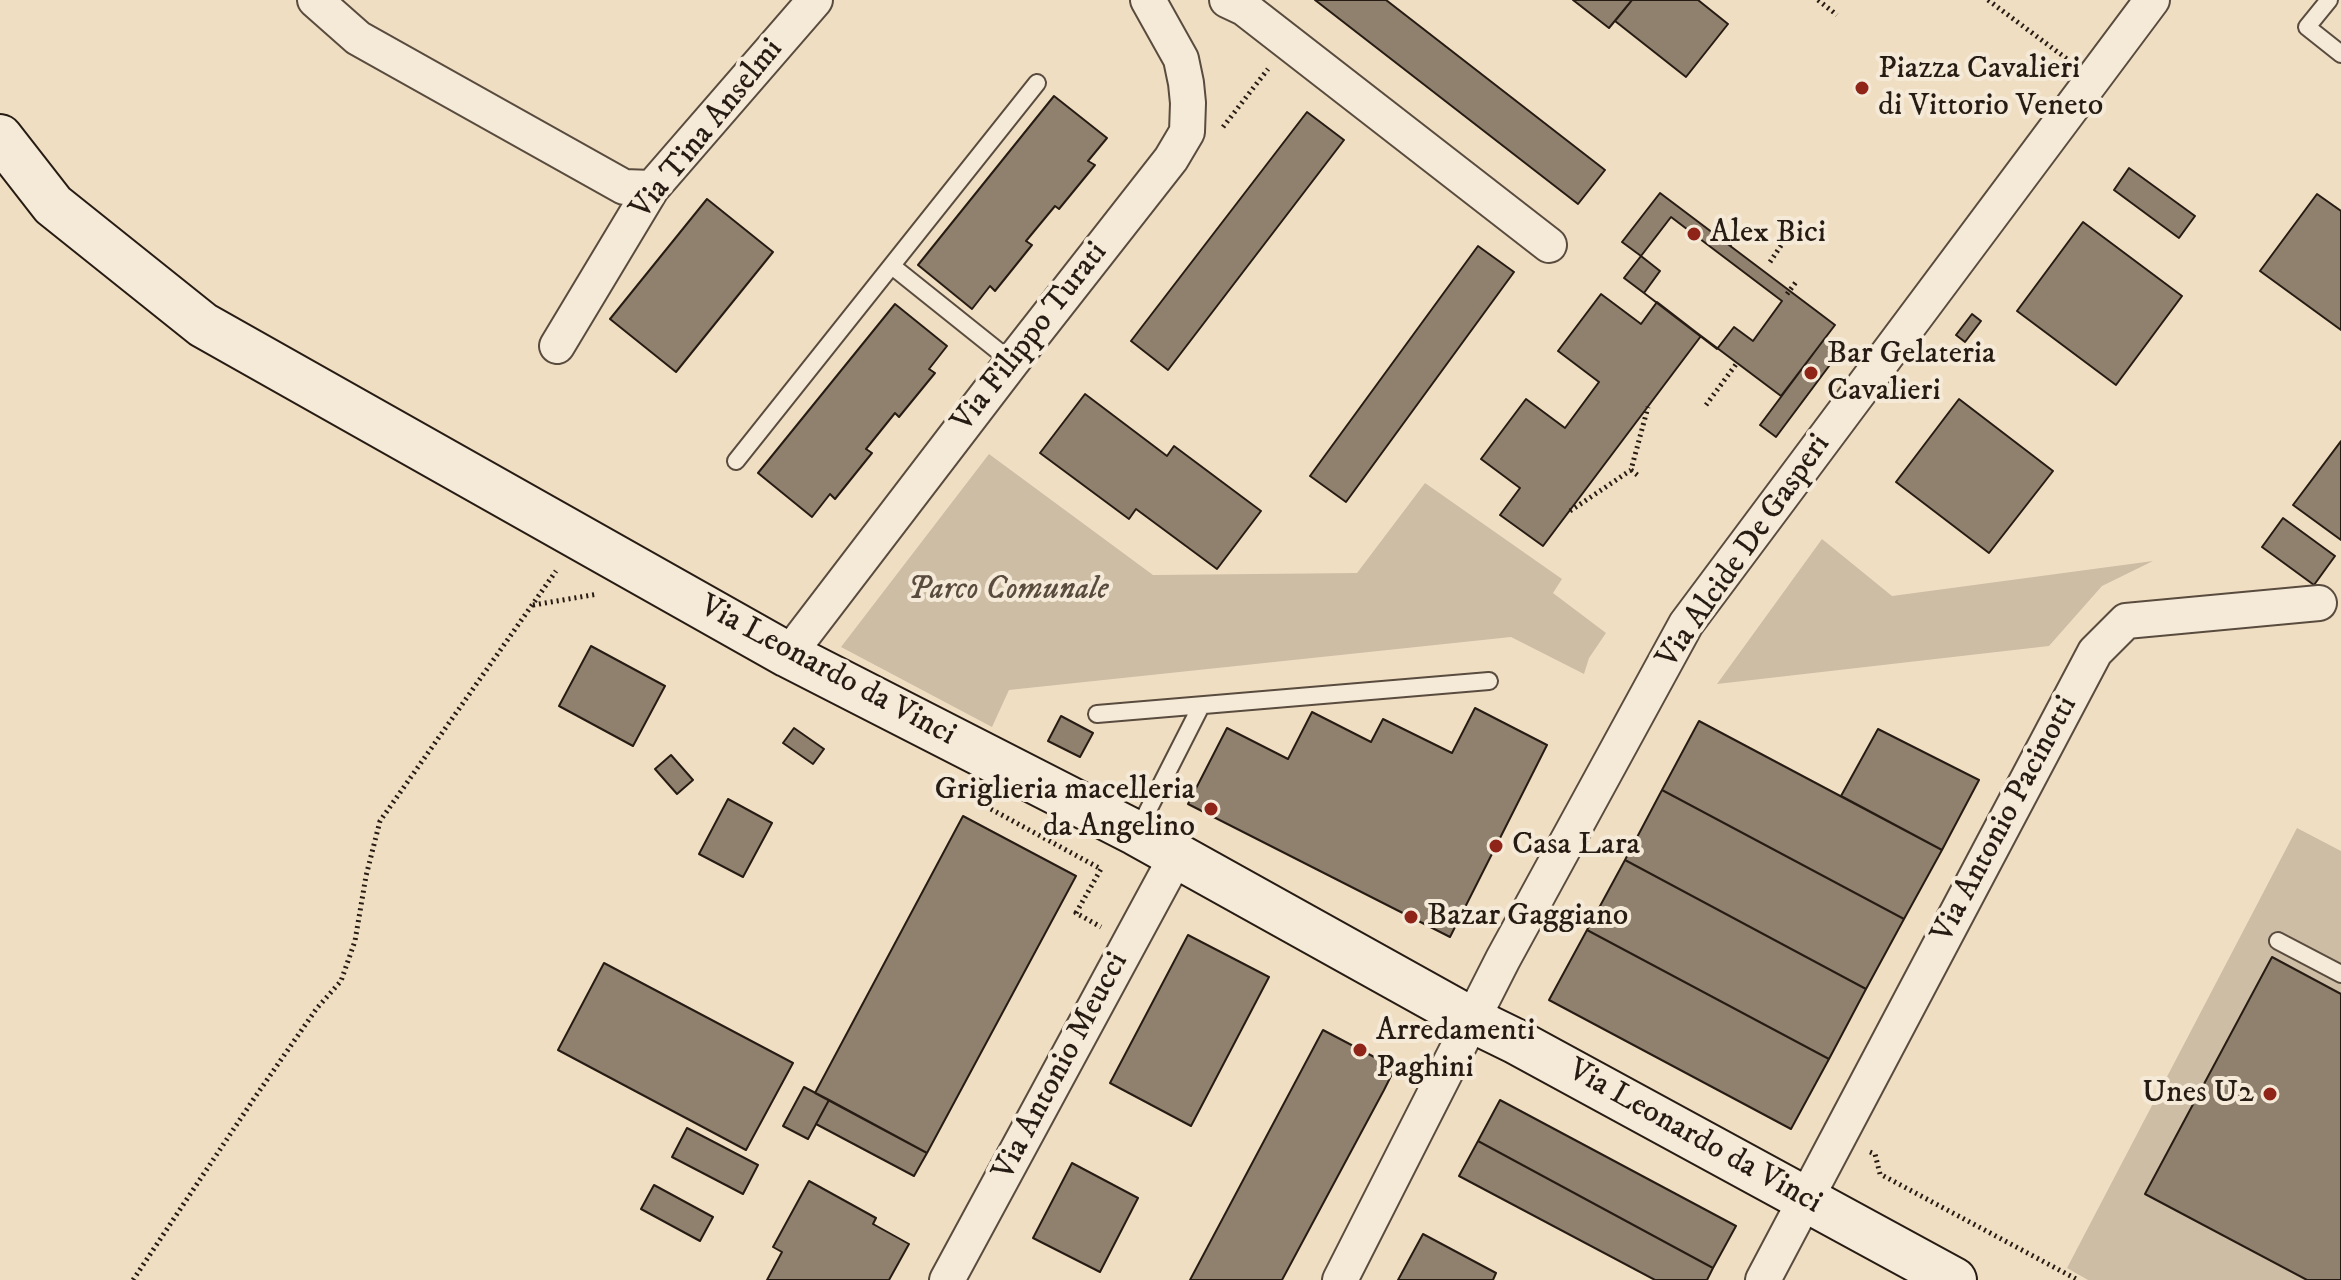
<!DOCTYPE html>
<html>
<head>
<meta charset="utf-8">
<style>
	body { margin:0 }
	canvas { display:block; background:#f0dec3 }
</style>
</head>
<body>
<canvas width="2341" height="1280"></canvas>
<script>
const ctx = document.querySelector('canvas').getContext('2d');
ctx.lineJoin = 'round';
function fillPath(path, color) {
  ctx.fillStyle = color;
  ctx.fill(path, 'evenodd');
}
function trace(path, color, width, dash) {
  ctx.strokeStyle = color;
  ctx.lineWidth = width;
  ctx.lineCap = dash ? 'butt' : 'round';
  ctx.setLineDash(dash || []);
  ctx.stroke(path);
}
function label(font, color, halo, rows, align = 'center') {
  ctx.font = font + ' "IM FELL DW Pica",serif';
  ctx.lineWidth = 8;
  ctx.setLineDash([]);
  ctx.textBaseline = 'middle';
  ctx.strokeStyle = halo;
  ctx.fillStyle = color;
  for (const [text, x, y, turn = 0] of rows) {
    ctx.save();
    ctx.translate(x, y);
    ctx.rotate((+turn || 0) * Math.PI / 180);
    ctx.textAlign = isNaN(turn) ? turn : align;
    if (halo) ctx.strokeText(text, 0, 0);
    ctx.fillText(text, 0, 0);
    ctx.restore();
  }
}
fillPath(new Path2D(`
	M989,454l164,121 204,-2 68,-90 137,96 -9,14 53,40 -17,25 -5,16 -73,-37 -502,53 -17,37 -151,-80z
	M1822,539l70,57 261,-35 -51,25 -53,60 -332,38z
	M2297,828l44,23v429h-253l-21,-12z`), '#cebda5');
const building = new Path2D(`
	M1315,0h71l219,170 -27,34z
	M1573,0h59l-23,28z
	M1632,0h66l30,24 -42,53 -71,-56z
	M1054,96l53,42 -19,23 7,4 -36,44 -4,-3 -29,35 6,4 -37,46 -5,-5 -18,23 -54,-44z
	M1307,112l37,28 -176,230 -37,-29z
	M2129,168l66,48 -16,22 -65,-48z
	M1660,193l175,132 -54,71 -157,-118 17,-22 -19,-14z
	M2317,194l24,17v119l-81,-59z
	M707,199l66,53 -97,120 -66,-53z
	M1671,217l111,84 -29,40 -19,-14 -17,22 -73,-56 16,-22 -19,-15z
	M2083,222l99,74 -66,89 -99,-74z
	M1478,246l36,26 -168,230 -36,-26z
	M1601,294l40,30 16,-22 44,34 -158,210 -43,-31 20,-27 -39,-29 45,-60 39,29 34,-46 -41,-31z
	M895,304l52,42 -18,23 6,4 -36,44 -4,-4 -29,36 6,4 -37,46 -5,-5 -18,23 -54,-44z
	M1972,314l9,7 -16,21 -9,-7z
	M1825,338l16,12 -65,87 -16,-12z
	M1085,394l82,62 7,-10 87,65 -44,58 -81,-60 -7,10 -89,-66z
	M1959,399l94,72 -64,82 -93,-71z
	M2341,441v99l-48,-35z
	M2283,518l52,38 -21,29 -52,-38z
	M591,646l74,40 -32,60 -74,-40z
	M1475,708l72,37 -97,192 -262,-133 39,-76 61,31 24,-47 59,30 12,-23 69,34z
	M1061,716l32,17 -13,24 -32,-16z
	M1699,721l243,129 -38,69 -242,-129z
	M794,728l30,21 -11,15 -30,-21z
	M1878,729l101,51 -37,70 -101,-54z
	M671,755l22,25 -16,14 -22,-25z
	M1662,790l242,129 -38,70 -241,-129z
	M728,799l44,24 -29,54 -44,-23z
	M963,816l113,60 -149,277 -112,-60z
	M1625,860l241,129 -37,70 -242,-129z
	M1587,930l242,129 -38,70 -242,-129z
	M1188,935l81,42 -78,149 -81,-43z
	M2272,957l69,37v286h-34l-162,-86z
	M604,963l189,100 -47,87 -188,-100z
	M1323,1030l72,38 -11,22 -102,190h-92z
	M804,1087l25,13 -21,39 -25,-13z
	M829,1100l98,53 -13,23 -98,-52z
	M1500,1100l236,126 -23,42 -235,-127z
	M687,1128l71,37 -15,29 -71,-37z
	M1478,1141l235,127 -6,12h-52l-196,-104z
	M1072,1163l66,35 -38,74 -67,-34z
	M809,1181l67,37 -3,6 36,20 -20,36h-122l15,-28 -9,-5z
	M654,1185l59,32 -13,24 -59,-32z
	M1423,1234l73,39 -3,7h-95z`);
fillPath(building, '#90816f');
trace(building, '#271c13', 2);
const lane = new Path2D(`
	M2329,0l-22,27 34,27
	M892,266l120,96
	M736,461l301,-378
	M1097,714l392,-33
	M1137,832l64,-126
	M2278,941l63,33`);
const street = new Path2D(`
	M315,0l43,38 266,149 28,1
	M1227,0l17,8 305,237
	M557,346l95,-158 163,-188
	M788,655l224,-293 159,-203 16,-27 1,-29 -2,-20 -5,-24 -33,-59
	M947,1280l230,-425
	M1340,1280l163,-321 183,-335 466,-624
	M1763,1280l332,-628 31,-31 193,-18`);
const secondary = new Path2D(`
	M0,137l53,68 150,120 585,330 348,178 336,187 43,21 439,239`);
trace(lane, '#594c3f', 20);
trace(street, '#594c3f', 38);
trace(secondary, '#271c13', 48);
trace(new Path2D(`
	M1818,0l19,15
	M1988,0l79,59
	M1223,127l45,-58
	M1729,245l6,-8
	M1770,262l18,-27 1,-17
	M1787,294l9,-12
	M1706,405l31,-42
	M1631,470l9,7
	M1570,511l61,-41 17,-63
	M533,605l65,-11
	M954,789l147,80 -25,44 25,14
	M1870,1152l5,2 5,20 198,106
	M133,1280l120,-180 64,-92 24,-27 14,-40 11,-65 14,-55 176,-250`), '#271c13', 5, [2, 4]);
trace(lane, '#f5ead8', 16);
trace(street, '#f5ead8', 34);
trace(secondary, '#f5ead8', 44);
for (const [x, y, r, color] of [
	[1862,88,8,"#8f2418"],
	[1694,234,8,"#8f2418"],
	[1811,373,8,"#8f2418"],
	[1211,809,8,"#8f2418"],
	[1496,846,8,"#8f2418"],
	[1411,917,8,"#8f2418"],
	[1360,1050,8,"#8f2418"],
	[2270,1094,8,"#8f2418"]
]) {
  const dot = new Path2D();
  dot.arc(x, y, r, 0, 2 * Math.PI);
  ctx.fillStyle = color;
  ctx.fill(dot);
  trace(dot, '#f5ead8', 3);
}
label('32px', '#271c13', '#f5ead8', [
	["Piazza Cavalieri",1878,70],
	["di Vittorio Veneto",1878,107],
	["Alex Bici",1710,234],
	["Bar Gelateria",1827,355],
	["Cavalieri",1827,392],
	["Griglieria macelleria",1195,791,"right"],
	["da Angelino",1195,828,"right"],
	["Casa Lara",1512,846],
	["Bazar Gaggiano",1427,917],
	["Arredamenti",1376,1032],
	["Paghini",1376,1069],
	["Unes U2",2254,1094,"right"]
], 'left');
label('32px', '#271c13', '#f5ead8', [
	["Via Tina Anselmi",708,130,-51],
	["Via Filippo Turati",1031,338,-52],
	["Via Alcide De Gasperi",1745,552,-55],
	["Via Leonardo da Vinci",827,672,28],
	["Via Antonio Pacinotti",2006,820,-62],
	["Via Antonio Meucci",1062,1067,-62],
	["Via Leonardo da Vinci",1694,1138,29]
]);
label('italic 32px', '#594c3f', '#f5ead8', [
	["Parco Comunale",1008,591]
]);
</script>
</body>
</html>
